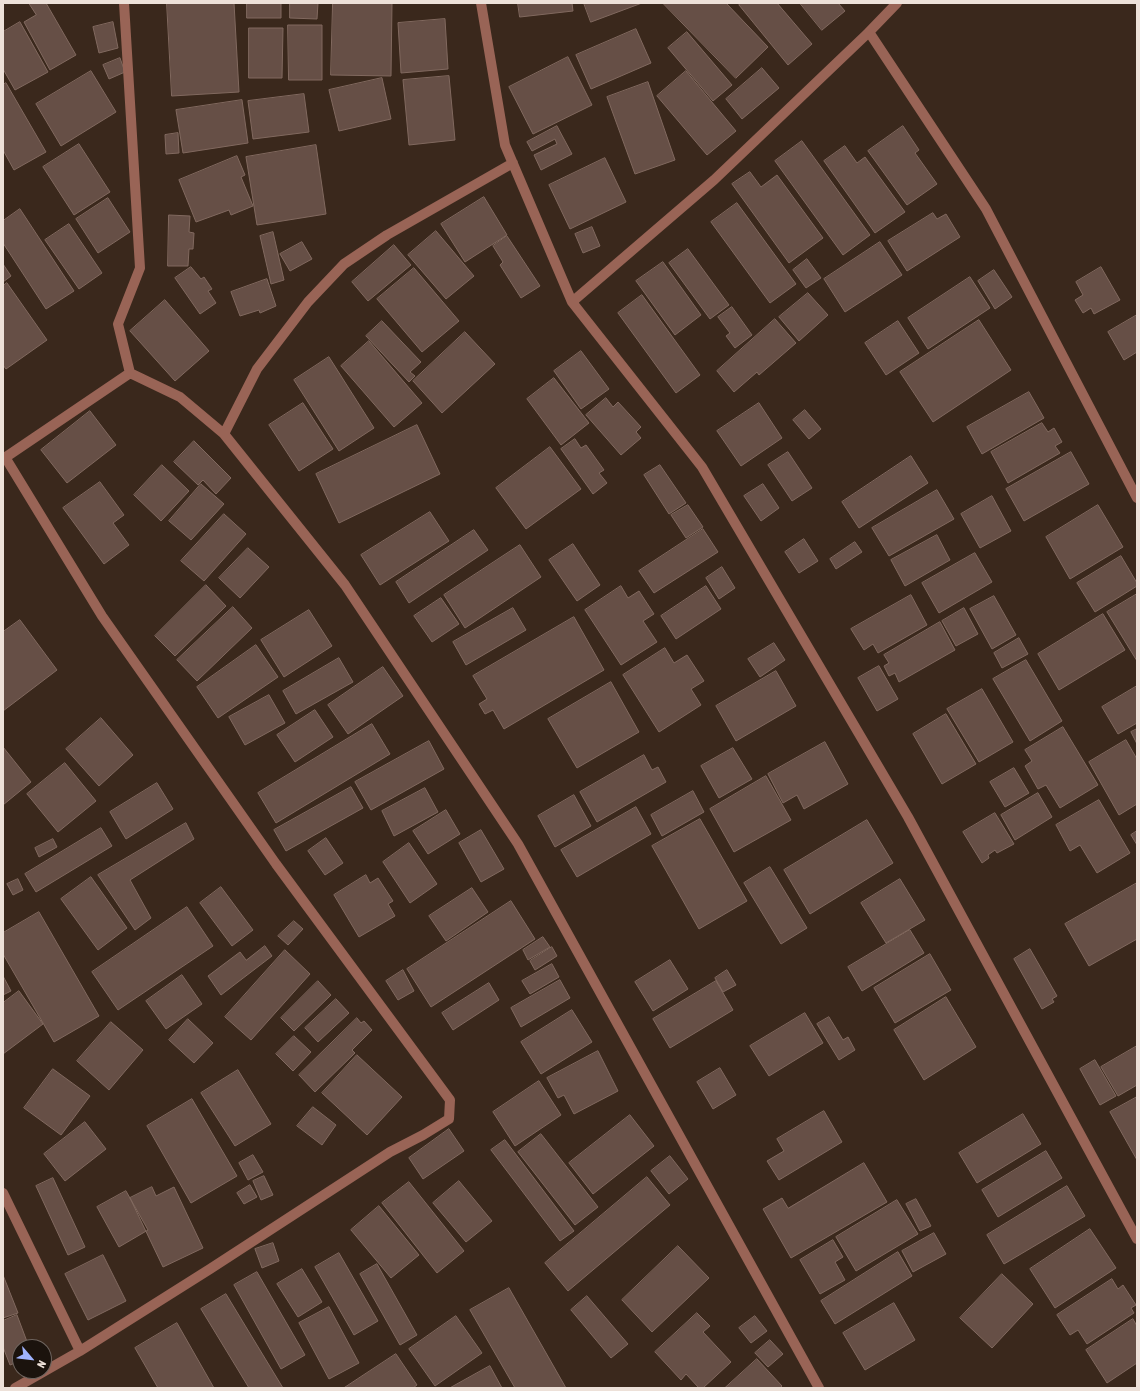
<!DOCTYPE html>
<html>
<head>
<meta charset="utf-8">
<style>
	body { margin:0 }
	#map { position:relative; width:1140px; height:1391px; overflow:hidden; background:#3a281c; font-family:"Asap Condensed",sans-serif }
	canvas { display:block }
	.frame { position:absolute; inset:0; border:4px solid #ede1d9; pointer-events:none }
	.north { position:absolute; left:12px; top:1339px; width:40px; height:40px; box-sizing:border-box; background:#1b130d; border:1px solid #6f655f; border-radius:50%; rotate:118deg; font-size:11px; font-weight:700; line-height:16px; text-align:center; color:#ede1d9 }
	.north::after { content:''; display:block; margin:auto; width:14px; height:18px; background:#9fb3fd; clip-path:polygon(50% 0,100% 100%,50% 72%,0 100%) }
</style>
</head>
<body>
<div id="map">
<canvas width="1140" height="1391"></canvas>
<div class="frame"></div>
<div class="north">N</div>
</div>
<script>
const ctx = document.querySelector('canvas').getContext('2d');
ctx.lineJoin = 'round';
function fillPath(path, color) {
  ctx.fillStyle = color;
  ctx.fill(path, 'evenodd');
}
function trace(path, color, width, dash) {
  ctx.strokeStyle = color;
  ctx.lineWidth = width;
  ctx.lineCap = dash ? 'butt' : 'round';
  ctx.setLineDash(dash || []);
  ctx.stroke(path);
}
const building = new Path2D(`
	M29,3h17l30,52 -26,15 -26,-48 12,-7z
	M167,3h67l5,89 -67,4z
	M247,3h34v15h-34z
	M290,3h28l-1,16 -27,-1z
	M333,3h59l-1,73 -60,-1z
	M518,3h54l1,8 -53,6z
	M584,3h58l-51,19z
	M663,3h63l42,44 -32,31z
	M742,3h35l35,41 -24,21 -49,-60z
	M800,3h38l7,8 -23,19z
	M445,19l3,50 -47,4 -3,-50z
	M20,22l28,50 -33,18 -12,-21v-37z
	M113,22l5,26 -19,5 -6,-26z
	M288,25h34v55h-33z
	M249,28h34l-1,50h-33z
	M636,29l15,34 -60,26 -15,-34z
	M687,32l45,53 -19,16 -45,-53z
	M568,57l24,48 -59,29 -24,-47z
	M120,58l5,14 -16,7 -6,-14z
	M762,68l17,20 -37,31 -16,-20z
	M91,71l25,41 -55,34 -25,-42z
	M686,71l50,60 -29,24 -50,-59z
	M449,76l6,64 -46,5 -6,-65z
	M382,78l9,41 -52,12 -10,-41z
	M648,82l27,78 -40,14 -28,-77z
	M6,83l40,69 -32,18 -11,-20v-65z
	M304,94l5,38 -56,7 -5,-38z
	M242,100l6,43 -65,10 -7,-43z
	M557,126l15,28 -31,16 -7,-15 23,-11 -2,-5 -23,12 -5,-9z
	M903,126l16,24 -4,3 22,31 -30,21 -39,-54z
	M178,133l1,20 -13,1 -1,-19z
	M802,141l68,94 -27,20 -68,-94z
	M79,144l31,48 -36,23 -31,-48z
	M316,145l10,69 -69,11 -11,-68z
	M845,146l12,17 8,-6 40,55 -30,21 -51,-72z
	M237,156l8,19 -4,2 12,29 -22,9 -2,-5 -33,12 -17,-42z
	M605,158l21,44 -56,27 -21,-44z
	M750,172l11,15 16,-12 46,63 -34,25 -57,-79z
	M484,197l23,38 -42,27 -24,-38z
	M108,198l22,34 -32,21 -22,-34z
	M737,203l59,81 -26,19 -59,-81z
	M20,209l54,82 -28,18 -43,-66v-22z
	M933,213l4,6 9,-5 14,23 -53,34 -19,-30z
	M169,215l21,1 -1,16 5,1 -1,16h-4l-1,17h-20z
	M69,224l33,49 -23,16 -34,-49z
	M592,227l8,19 -17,7 -8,-19z
	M436,231l38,45 -28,23 -38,-44z
	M273,232l11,48 -13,4 -11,-48z
	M507,236l33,50 -19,12 -21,-33 3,-3 -10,-16z
	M302,242l10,17 -22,12 -10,-17z
	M880,242l22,33 -57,37 -21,-33z
	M394,245l17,20 -43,36 -16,-19z
	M688,249l41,56 -19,14 -41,-56z
	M807,259l14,19 -15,10 -13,-18z
	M663,262l38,53 -26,20 -39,-54z
	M3,264l8,12 -8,6z
	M191,267l10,12 3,-2 8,12 -4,2 8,12 -16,11 -25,-36z
	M1101,267l19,33 -26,14 -3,-6 -8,5 -8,-13 8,-5 -7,-13z
	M414,268l45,53 -37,31 -45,-53z
	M994,270l18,27 -17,12 -17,-28z
	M970,277l20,31 -62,41 -20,-31z
	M267,279l9,27 -16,7 -1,-3 -19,6 -9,-24z
	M7,283l40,57 -41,29 -3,-4v-79z
	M808,293l20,22 -29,26 -20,-24z
	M642,295l58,80 -24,18 -58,-80z
	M165,300l44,51 -34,30 -45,-50z
	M732,307l20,28 -17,13 -9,-12 4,-3 -12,-16z
	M1137,315v37l-13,8 -16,-28z
	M775,319l21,24 -37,32 -2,-3 -23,20 -17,-21z
	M979,320l32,50 -78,52 -33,-50z
	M382,321l39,41 -11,10 5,4 -6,6 -43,-46z
	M898,321l21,32 -33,22 -21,-32z
	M465,332l30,32 -53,49 -29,-32z
	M369,341l53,62 -28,24 -53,-61z
	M581,351l28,38 -28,20 -27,-38z
	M329,357l45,71 -35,23 -45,-71z
	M554,378l35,45 -28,22 -34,-46z
	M1029,392l15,26 -62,36 -15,-27z
	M606,398l7,9 5,-5 23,25 -5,5 5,6 -20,17 -35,-40z
	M303,403l30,46 -34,22 -30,-46z
	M759,403l23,35 -41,28 -24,-35z
	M805,410l16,19 -12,10 -16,-19z
	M90,411l26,34 -49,38 -26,-33z
	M1042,423l6,9 6,-4 8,14 -7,4 5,7 -52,30 -17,-31z
	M417,425l23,49 -101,49 -23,-49z
	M575,439l6,9 5,-3 18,25 -5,3 8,10 -14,11 -32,-45z
	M194,441l37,37 -15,16 -13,-14 -5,5 -24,-23z
	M550,447l31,42 -55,40 -30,-41z
	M788,452l24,36 -20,13 -24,-36z
	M1071,452l18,32 -65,37 -18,-32z
	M911,456l17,27 -69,45 -17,-26z
	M162,465l27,26 -28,30 -27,-26z
	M660,465l26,38 -17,11 -25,-39z
	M100,482l24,33 -11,8 16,22 -25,19 -41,-56z
	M201,484l23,20 -33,36 -22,-19z
	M763,484l16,24 -18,13 -17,-25z
	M937,490l17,29 -65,37 -17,-28z
	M992,496l19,35 -31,17 -19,-34z
	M688,505l15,22 -17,11 -15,-23z
	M1098,505l25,42 -53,32 -24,-42z
	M430,512l19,29 -69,44 -19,-30z
	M224,514l22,20 -42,47 -23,-20z
	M703,529l15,23 -64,41 -15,-22z
	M474,530l14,20 -79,53 -13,-21z
	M937,535l13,25 -45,26 -14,-26z
	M804,539l14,22 -19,12 -14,-21z
	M855,542l7,10 -26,17 -6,-10z
	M573,544l27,41 -23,16 -28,-41z
	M520,545l21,32 -76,51 -21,-33z
	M248,548l21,19 -29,31 -21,-20z
	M975,553l17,29 -53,31 -17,-30z
	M1121,556l16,27v3l-42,26 -18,-29z
	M722,567l13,21 -16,11 -13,-21z
	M206,585l20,21 -51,50 -20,-20z
	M621,586l7,12 11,-7 15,23 -11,7 14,21 -36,23 -36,-55z
	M706,586l15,23 -45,30 -15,-23z
	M1137,594v67l-30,-49z
	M911,595l16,30 -49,28 -5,-9 -9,6 -13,-21z
	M994,596l22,39 -24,14 -22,-40z
	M441,598l18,26 -27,18 -18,-26z
	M233,607l19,21 -55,53 -20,-21z
	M513,608l13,22 -60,35 -13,-23z
	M964,608l14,26 -22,12 -14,-25z
	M309,610l23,36 -48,31 -23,-37z
	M1103,614l22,36 -66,40 -21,-36z
	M574,617l30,53 -100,59 -11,-19 -8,4 -6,-10 8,-5 -14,-23z
	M20,620l37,50 -54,41v-79z
	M940,622l15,28 -56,32 -4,-9 -6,3 -5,-10 5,-3 -5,-8z
	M1019,638l9,16 -26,14 -8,-15z
	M774,643l11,17 -25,17 -12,-18z
	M256,645l22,32 -60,41 -21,-31z
	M665,648l9,15 13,-8 17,26 -13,8 10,16 -42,27 -36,-57z
	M339,658l14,24 -57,32 -13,-23z
	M1026,660l36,61 -32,20 -37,-62z
	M879,666l19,33 -21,12 -19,-33z
	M383,667l20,29 -55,38 -20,-29z
	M776,671l20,35 -60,35 -20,-35z
	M611,682l28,50 -62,36 -29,-49z
	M1137,686v37l-19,11 -16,-27z
	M982,689l31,53 -34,20 -32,-53z
	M269,695l16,28 -40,22 -16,-28z
	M315,710l18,27 -38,25 -18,-27z
	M946,714l30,50 -34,20 -29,-50z
	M101,718l32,37 -34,31 -33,-37z
	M372,724l18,30 -114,69 -18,-30z
	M1063,727l35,58 -38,23 -14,-23 -8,4 -13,-23 7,-5 -7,-11z
	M1137,729v15l-6,-12z
	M1126,740l11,19v45l-18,11 -30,-53z
	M429,741l15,28 -73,41 -16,-28z
	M825,742l23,42 -44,25 -7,-14 -14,8 -15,-29z
	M3,747l28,35 -28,23z
	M733,748l19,31 -33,19 -18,-32z
	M644,755l8,15 6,-3 8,15 -69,40 -17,-30z
	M65,763l31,38 -38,31 -31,-38z
	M1014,768l15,25 -24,14 -15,-25z
	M766,776l25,44 -57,32 -24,-43z
	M157,783l16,26 -47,30 -16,-27z
	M351,787l12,21 -77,43 -12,-21z
	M425,788l13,24 -44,24 -12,-25z
	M693,791l11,21 -42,24 -11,-21z
	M1038,793l14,24 -37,23 -14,-25z
	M574,795l17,31 -36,21 -17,-31z
	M1099,800l31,53 -33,20 -17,-28 -10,6 -14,-26z
	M636,807l15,27 -74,43 -16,-27z
	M446,810l14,24 -32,20 -15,-23z
	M995,813l19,31 -17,9 -2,-3 -7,5 1,3 -7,5 -19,-31z
	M700,819l47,82 -48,28 -47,-83z
	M867,820l26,43 -83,51 -26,-44z
	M186,823l8,16 -64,41 21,38 -16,12 -37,-55z
	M101,828l11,18 -76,46 -11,-18z
	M481,830l23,39 -23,13 -22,-39z
	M1137,831v14l-6,-10z
	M326,838l17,25 -18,12 -17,-24z
	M53,839l4,8 -18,10 -4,-9z
	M409,843l28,41 -27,19 -27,-41z
	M770,867l37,61 -26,16 -37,-61z
	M366,875l4,8 8,-5 15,23 -5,3 7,12 -36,21 -25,-42z
	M91,877l36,51 -29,22 -37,-51z
	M18,879l5,11 -10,5 -6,-11z
	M900,879l25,41 -39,23 -25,-40z
	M1137,883v56l-48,27 -24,-42z
	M221,887l32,43 -21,16 -32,-43z
	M472,888l16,24 -42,29 -17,-25z
	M511,901l24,38 -104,68 -24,-38z
	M187,907l26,39 -95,64 -26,-38z
	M39,912l60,104 -45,26 -51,-88v-21z
	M294,921l9,8 -15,16 -10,-9z
	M910,930l14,23 -62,38 -14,-24z
	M543,937l7,10 -22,13 -5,-10z
	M265,946l7,10 -51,39 -13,-19 32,-24 6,8z
	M552,947l5,9 -22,14 -5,-9z
	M1030,949l27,47 -5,3 2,3 -12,7 -28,-50z
	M285,950l25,24 -59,66 -26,-23z
	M930,954l21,36 -56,33 -21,-35z
	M670,960l18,29 -35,22 -18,-29z
	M552,964l7,13 -29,17 -8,-13z
	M403,970l11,21 -16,9 -12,-19z
	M727,970l9,15 -13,7 -8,-14z
	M182,975l20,29 -36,25 -20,-28z
	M3,976l8,15 -8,4z
	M560,980l10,18 -49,29 -10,-19z
	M318,981l13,14 -37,36 -13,-13z
	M716,981l17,29 -63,38 -17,-29z
	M489,983l10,17 -46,30 -11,-17z
	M19,991l24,33 -40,30v-51z
	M946,997l30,50 -52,33 -30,-50z
	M336,999l13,14 -31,29 -13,-14z
	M572,1010l20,32 -51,32 -20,-32z
	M805,1013l18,30 -54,33 -19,-30z
	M829,1017l14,23 5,-3 7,13 -16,10 -22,-36z
	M357,1018l4,5 3,-2 8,9 -20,20 3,3 -40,39 -16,-17z
	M188,1019l25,24 -19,20 -25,-23z
	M111,1022l32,28 -34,40 -32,-29z
	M294,1036l17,16 -18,19 -17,-17z
	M1137,1046v39l-19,11 -17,-29z
	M598,1051l20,40 -44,23 -10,-19 -6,3 -11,-20z
	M357,1055l45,42 -35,38 -45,-42z
	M1095,1060l21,36 -16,9 -20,-36z
	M720,1068l16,27 -23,14 -16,-27z
	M53,1069l37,27 -29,39 -37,-27z
	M238,1070l33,54 -36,22 -34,-53z
	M539,1081l22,34 -46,31 -22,-34z
	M1137,1097v63l-27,-48z
	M192,1099l45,77 -46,27 -44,-77z
	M313,1107l23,18 -14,20 -25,-19z
	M824,1111l18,31 -63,38 -12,-19 17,-10 -7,-12z
	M1023,1114l18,30 -64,39 -18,-30z
	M630,1115l24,31 -61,48 -24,-31z
	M85,1122l21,27 -41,32 -21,-27z
	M449,1129l15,22 -41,28 -14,-21z
	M541,1134l57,73 -23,18 -57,-73z
	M505,1140l69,91 -14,10 -69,-91z
	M1046,1151l16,27 -64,39 -16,-27z
	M253,1155l10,17 -15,8 -9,-17z
	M670,1156l18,23 -19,15 -18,-23z
	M864,1163l23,39 -96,56 -28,-49 19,-11 6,10z
	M264,1176l9,19 -12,5 -8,-19z
	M647,1177l23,28 -102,86 -23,-28z
	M53,1178l32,69 -17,8 -32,-69z
	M459,1181l33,40 -26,21 -33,-39z
	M409,1182l55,69 -27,22 -55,-70z
	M250,1185l7,12 -13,7 -7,-11z
	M1067,1186l18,30 -81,48 -17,-29z
	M152,1187l4,9 18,-9 29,61 -40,19 -33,-69z
	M126,1191l22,39 -29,17 -22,-40z
	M916,1199l15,27 -11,5 -14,-27z
	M897,1200l21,34 -62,37 -20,-34z
	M379,1206l40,49 -28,23 -40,-48z
	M1090,1229l26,39 -61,40 -25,-39z
	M934,1233l12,21 -33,18 -11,-21z
	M833,1240l10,17 -8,5 10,18 -25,14 -20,-34z
	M273,1243l6,18 -17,7 -7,-19z
	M678,1246l31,32 -57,54 -30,-32z
	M898,1252l14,24 -77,48 -14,-23z
	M339,1253l39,68 -24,14 -39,-68z
	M103,1255l23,46 -38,19 -23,-46z
	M377,1264l40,71 -17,10 -40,-71z
	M302,1269l20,33 -24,15 -21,-33z
	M257,1272l48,83 -24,14 -47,-84z
	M1002,1274l31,30 -41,44 -32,-30z
	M3,1275l15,38 -15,5z
	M1112,1279l6,10 5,-4 13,20 -5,3 3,5 -47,31 -9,-14 -8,5 -13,-20z
	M509,1288l57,100h-51l-45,-78z
	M226,1294l57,94h-34l-48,-79z
	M587,1296l41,48 -17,14 -40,-48z
	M894,1303l21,37 -50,30 -22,-37z
	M329,1307l30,56 -30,16 -30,-56z
	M697,1313l13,13 -7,6 28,30 -28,26h-4l-13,-14 -5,6 -26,-28z
	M17,1315l12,32h-9v14l-10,4 -7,-18v-26z
	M456,1316l26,37 -47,33 -26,-37z
	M755,1316l12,15 -16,12 -12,-15z
	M1133,1319l4,7v37l-30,20 -21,-33z
	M177,1323l37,65h-56l-23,-40z
	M770,1340l13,14 -15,13 -13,-14z
	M396,1354l21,31 -4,3h-69z
	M757,1359l25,27 -2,2h-55z
	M490,1366l12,22h-52z`);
fillPath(building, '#664f46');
trace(building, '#81695f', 1);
trace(new Path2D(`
	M481,3l24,142 67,157 130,165 206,350 229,422
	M869,32l117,177 151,289
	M572,302l142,-122 155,-148 28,-29
	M130,373l50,24 44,37 121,151 173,259 301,544
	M224,434l33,-65 51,-67 36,-38 43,-29 126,-72
	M5,457l97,159 174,248 174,236 -1,19 -26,16 -33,17 -180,117 -130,82 -65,37
	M3,459l127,-86 -12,-49 22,-56 -16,-265
	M3,1193l77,158`), '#996456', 10);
</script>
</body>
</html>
